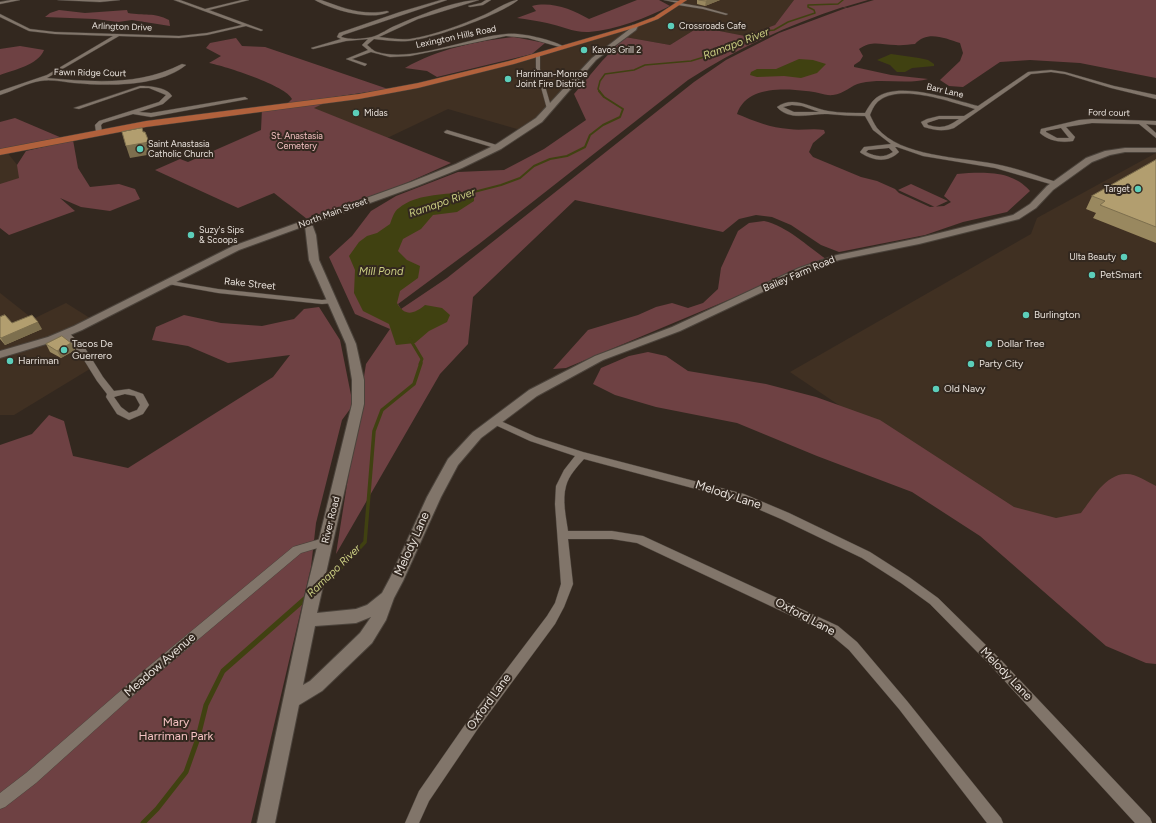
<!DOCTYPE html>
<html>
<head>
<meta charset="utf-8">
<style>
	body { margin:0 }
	canvas { display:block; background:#33281f }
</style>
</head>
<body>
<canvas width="1156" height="823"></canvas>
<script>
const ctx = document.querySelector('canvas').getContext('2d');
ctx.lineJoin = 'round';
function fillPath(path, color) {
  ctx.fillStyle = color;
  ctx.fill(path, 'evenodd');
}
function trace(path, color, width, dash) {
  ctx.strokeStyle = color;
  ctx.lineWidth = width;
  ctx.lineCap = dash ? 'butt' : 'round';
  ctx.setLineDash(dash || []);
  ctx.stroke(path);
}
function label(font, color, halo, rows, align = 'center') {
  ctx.font = font + ' Figtree,sans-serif';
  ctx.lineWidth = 4;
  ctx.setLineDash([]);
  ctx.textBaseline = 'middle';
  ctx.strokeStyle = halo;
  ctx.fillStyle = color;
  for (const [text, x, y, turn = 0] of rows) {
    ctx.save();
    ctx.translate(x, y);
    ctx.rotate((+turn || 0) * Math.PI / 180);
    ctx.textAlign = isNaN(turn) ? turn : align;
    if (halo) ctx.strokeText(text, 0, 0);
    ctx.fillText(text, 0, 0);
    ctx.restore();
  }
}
fillPath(new Path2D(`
	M684,0h110l-19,25 -30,11 -46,-9 -29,18 -45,-8 -24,16 -77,78 -76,-22 -61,29 -74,-30 18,-8 120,-21 198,-58z
	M6,151l20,25 -26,9v-33z
	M1156,153v411l-33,33 -333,-225 241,-138 6,-16z
	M0,293l33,26 33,-16 27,17 -28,14 28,33 -79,48h-14z`), '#403022');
fillPath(new Path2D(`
	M637,0h22l11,6c-24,12 -54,24 -81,26 -14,1 -28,-6 -42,-9 -10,-2 -20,-4 -30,-5l19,-7 -4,-5c19,-5 40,3 57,13z
	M794,0h74l-24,7 3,1 27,-8h282v78l-76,-15 -50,-3 -30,2 -37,25 -14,-1 -9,-6 20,-19 3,-8 -3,-10c-15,-5 -33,-13 -45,1 -6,0 -13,2 -19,1 -16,0 -23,-5 -37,4l4,7 -3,5 -6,4v2l5,1 32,7 37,4c-21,6 -45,-1 -67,4 -10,2 -17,11 -28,12 -8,1 -18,-4 -27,-4 -25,-3 -60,-4 -69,23 17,7 34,14 52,15 11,2 23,-1 35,1l1,3 -12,10 -4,9 4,5 48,20 16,4 18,8 4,4 31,14 14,-1 7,-4 -7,-6 13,-22c26,-2 55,-4 73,17l-23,21 -44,10 -38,13 -86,17 -18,-7 -30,-20 -19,-8 -16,-2 -17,4 -16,13 -148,-32 -102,97 -5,47 -28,30 -104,180 30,-190 24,-35 -35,-15 -26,-57 23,-21 19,-25 25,-15 62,-24 46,-2 40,-21 42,-29 -12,-26 28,-33 23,-24 45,8 29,-18 46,9 30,-11zM843,7l3,1 -67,25 -53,27 -32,22 -247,196 -46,31 -3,-5 81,-60 209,-164c48,-31 100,-55 155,-73z
	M59,10l26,3 42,-3 1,3c16,3 26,-1 41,7l1,6 -38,-6 -14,2 -23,-3 -50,-2 5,-4z
	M514,37l31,6 -13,11 -95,23 -10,-6 -22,-3c32,-19 72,-27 109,-31z
	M236,38l6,8 23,1 123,42 -101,15 5,-5c-5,-13 -67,-33 -83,-36l12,-7 -15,-8 4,-5z
	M20,46l24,4c-6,15 -30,20 -44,25v-26z
	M331,100l-17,8 137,55 -47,21 -97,35 -33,-26 -36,15 -83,-38 25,-11 8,3 73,-32 1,-21z
	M15,118l47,20 -62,12v-28z
	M73,140l5,28 12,19 29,-3 16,5 5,10 -30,12 -29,-4 -21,-9 15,13 -66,24 -9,-7v-44l19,-6 -2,-13 9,-14z
	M911,184l37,17 -13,6 -37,-17z
	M764,221c23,5 43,25 62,38l-260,109 -13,1 35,-39 50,-15 18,-8 16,-4 16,5 15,-5 15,-14 3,-21 17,-37 11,-8z
	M319,307l21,33 13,65 -11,15 -26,103 -5,44 -60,256h-251v-378l32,-11 17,-19 15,6 9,35 55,12 145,-91 17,-22 -62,8 -40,-17 -36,-6 4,-13 28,-12 37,8 41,3 32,-7 10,-10z
	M648,352l18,4 22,15 78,13 50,13 64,23 134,87 42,11 25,-5c11,-14 25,-40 46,-39 9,0 21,8 29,12v178l-10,-1 -40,-17 -126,-110 -68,-44 -95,-36 -80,-33 -81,-16 -41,-12 -22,-11 8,-16 28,-12z`), '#6e4143');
fillPath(new Path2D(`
	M891,54l28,4 9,2 6,4v2l-22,2 -7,4h-8l-7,-7 -13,-5z
	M799,59l14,1 13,4 -9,9 -16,5 -17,-2 -27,1 -7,-2 1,-3 6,-3h19z
	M462,192h12v9l-17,11 -24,3 -12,14 -18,10 -5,12 9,9 13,6 -2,12 -18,13 -3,12c8,14 17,11 28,2l17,3 8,7 -3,7 -18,9 -14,12 -19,2 -7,-21 -26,-13 -9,-18 1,-23 -6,-14 10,-14 8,-6 10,-3 13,-9c2,-5 4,-13 9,-16 17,-14 43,-13 63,-16z`), '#404111');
trace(new Path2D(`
	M600,92l-2,-3 2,-8 5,-7 29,-4 11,-5 46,-4 33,-10 42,-20 8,-1 14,-8 27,-9 -1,-3 -6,-3v-2l30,-1 5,-4`), '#404111', 1.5);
trace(new Path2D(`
	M470,193l31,-8 19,-7 14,-12 16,-7 17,-3 18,-9 5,-12 13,-10 17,-8 3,-8 -19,-12 -5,-6`), '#404111', 2);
trace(new Path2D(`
	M410,339l12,20 -2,5`), '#404111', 3);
trace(new Path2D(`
	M345,564l20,-22 9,-111 8,-21 32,-26 7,-21`), '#404111', 3.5);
trace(new Path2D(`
	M321,585l24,-22
	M143,823l14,-14 29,-37 11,-31 9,-36 17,-34 84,-74`), '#404111', 5);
const minor = new Path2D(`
	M11,0h9l-20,4v-2z
	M58,0h62l-20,2z
	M174,0h6l25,9 37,-9h7l-40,10 54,20 -2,1 -15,-5 -39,9 -28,3 -60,-2 -72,42c48,4 92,8 135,-14l4,1c-27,22 -78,21 -112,18 -10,-1 -23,-4 -34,-2 -13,2 -27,10 -40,14v-4l47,-16 66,-39 -58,-2 -26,-3 -29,-14v-3l30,15 25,3 124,4 28,-3 35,-8z
	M315,0h6c22,8 42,16 66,11l2,1c-18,9 -57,-2 -74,-12z
	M441,0h6l-104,35 -2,2c9,3 22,2 31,0 8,-2 17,-9 25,-12 21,-9 59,-25 82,-25l-61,19 -39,18c10,1 21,3 31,2 25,-4 51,-14 74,-24 9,-4 26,-15 34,-15 -18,15 -86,39 -110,41 -11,1 -23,-1 -34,-2l-7,6c3,2 6,6 10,7 35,11 92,-15 129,-18 15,-2 47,6 59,13l-2,1 -35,-10 -22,-2 -96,20 -20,1 -19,-5 -19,7 15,5 -2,2 -19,-7 22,-9 -6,-5 6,-6 -22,2 -33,8 -2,-1 30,-9 -4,-2 2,-4 61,-21z
	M486,0h5l-8,5 -13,2 -2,-1 13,-3z
	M664,0l16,1 2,1 -2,1 23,4 25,7 -2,1 -23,-6 -25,-4 -2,-1 2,-1z
	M536,54l4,1v14l12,41 -5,-1 -11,-40z
	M1051,70l14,2 49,14 42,9v4l-45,-11 -46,-14 -14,-2 -20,2 -77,54c-11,4 -20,2 -30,-1l-3,-5 6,-3 12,-3h25l11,-7c-24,-7 -73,-25 -95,-9 -5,3 -8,10 -10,15 2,4 4,9 7,13 24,29 83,29 118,36 22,4 43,12 64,19l1,1 -3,2 -62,-18 -72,-12 -26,-9h-2l4,5c-11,11 -26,9 -38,1l-1,-1 4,-5 27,-3 -18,-14 -8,-14c-12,0 -25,-1 -37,-2 -17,-1 -38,8 -51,-7 16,-12 34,1 51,4 12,2 25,2 37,2 3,-5 6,-11 11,-15 22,-18 78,2 102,8l50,-34zM792,105l10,1 17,6h-25l-11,-5zM939,119h20c-11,8 -18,10 -31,6l-1,-2zM889,148l4,4c-9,6 -17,5 -27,0l2,-2z
	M140,86c9,0 27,1 32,10l-9,8 -24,8 12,1 94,-16 3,2 -97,18 -18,-3 -30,9 -2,2 1,7 -3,2 -3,-2 -1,-7 4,-4 60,-19 7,-7 -17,-7h-9l-61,21 -5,-1z
	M1092,119l64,2v4l-10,-1 10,9v5l-17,-14 -47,-1 -26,4 9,10 -2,4c-12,2 -24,0 -33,-8l1,-4 38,-9zM1061,128l8,10h-12l-11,-6v-1z
	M447,130l53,16 1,1 -3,2 -53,-16 -1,-1z
	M165,280l53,9 104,11 9,-1 4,2 -1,2 -12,1 -104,-11 -50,-9h-3z
	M62,332h6l17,16 18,29 11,14 15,-2 14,5 6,11 -6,9 -14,6 -12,-6 -11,-17 1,-3 -10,-13 -18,-29 -17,-16 -1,-2zM125,394l10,2 5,9 -3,5 -8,3 -8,-6 -7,-10z
	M494,418l42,19 47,15 161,42 45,19 81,39 39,25 29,21 61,60 151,160 2,5h-17l-144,-157 -61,-62 -29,-21 -39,-25 -81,-39 -44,-19 -153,-41c-7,8 -15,16 -18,27 -4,14 0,31 2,45h44l31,5 195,90 19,16 50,59 94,117 2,5h-16l-88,-114 -50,-59 -19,-16 -193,-91 -25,-4h-44l5,45 -9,23 -9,17 -76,103 -50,74 -10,22h-14l14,-32 50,-72 78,-103 8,-13 6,-19 -6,-80 1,-18 8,-16 11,-14 -45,-15 -39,-18 -2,-2z
	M327,537l4,1 1,3 -1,3 -30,9 -145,122 -120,108 -31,24 -5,2v-16l26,-20 122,-106 145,-120z`);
const tertiary = new Path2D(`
	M633,25l5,1 -2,4 -40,30 -54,62 -41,27 -39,19 -45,18 -105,38 4,11 3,25 37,84 8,36v24l-47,209 39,-4 11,-4 15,-12 8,-15 37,-81 21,-38 25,-27 56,-42 66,-34 77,-29 127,-59 38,-13 82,-17 94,-23 17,-11 17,-18 39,-28 19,-7 20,-3h31v4h-31l-15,3 -18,7 -39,28 -17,18 -17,11 -100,25 -80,16 -34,12 -125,59 -77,29 -66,36 -56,42 -23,27 -17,32 -38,84 -9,17 -8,22 -14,23 -50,48 -23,14 -24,118h-18l48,-227 47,-192v-24l-6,-36 -37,-84 -4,-34 -66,24 -157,80 -26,11 -56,17v-7l48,-14 26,-11 159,-80 178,-64 45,-18 39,-19 41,-27 56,-60 39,-30zM371,617l-11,16 -50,48 -7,4 12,-59 41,-3z`);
const primary = new Path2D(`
	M680,0h7l-29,19 -21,8 -123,37 -96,24 -59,11 -213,28 -146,28v-6l146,-28 213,-27 59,-11 91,-22 124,-36 21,-8z`);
trace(minor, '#4b433b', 1);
trace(tertiary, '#4b433b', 2);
trace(primary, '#4b433b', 1);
fillPath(minor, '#81756a');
fillPath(tertiary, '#81756a');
fillPath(primary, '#b1613c');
fillPath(new Path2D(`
	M697,0h23l-15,6 -8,-2z
	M1156,160v83l-63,-25 3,-5 -10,-4 6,-13z
	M0,317l12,6 30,6 -37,16 -5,-6z
	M71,343l4,7 -14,8 -11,-6 -4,-8z`), '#99885f');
fillPath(new Path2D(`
	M709,0h11l-15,6 1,-5z
	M142,128l5,14 -2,-10 8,22 -23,4 -4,-12 17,-14z
	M38,322l4,7 -37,16 -4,-7z
	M71,343l4,7 -14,8 -4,-7z`), '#7d6f4e');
const building = new Path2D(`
	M699,0h10l-3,1z
	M142,128l1,4h2l4,10 -23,4 -4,-14z
	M1156,160v67l-56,-22 5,-4 -13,-5z
	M5,315l7,8 20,-8 6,7 -37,16 -1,-1v-20z
	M62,336l9,7 -14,8 -11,-7z`);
fillPath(building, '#b29e6f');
trace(building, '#7d6f4e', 1);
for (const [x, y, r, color] of [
	[671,26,4,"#5cceba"],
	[584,50,4,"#5cceba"],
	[508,79,4,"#5cceba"],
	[356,113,4,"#5cceba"],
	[140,149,4,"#5cceba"],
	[1138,189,4,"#5cceba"],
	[191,235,4,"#5cceba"],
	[1124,257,4,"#5cceba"],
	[1092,275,4,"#5cceba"],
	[1026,315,4,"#5cceba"],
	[989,344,4,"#5cceba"],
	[64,350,4,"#5cceba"],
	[10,361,4,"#5cceba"],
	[971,364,4,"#5cceba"],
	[936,389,4,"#5cceba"]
]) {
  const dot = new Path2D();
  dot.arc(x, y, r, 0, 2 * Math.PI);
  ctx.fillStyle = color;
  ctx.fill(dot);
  trace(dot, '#33281f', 1.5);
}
label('9px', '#e8e1db', '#33281f', [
	["Crossroads Cafe",679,26],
	["Kavos Grill 2",592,50],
	["Harriman-Monroe",516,74],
	["Joint Fire District",516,84],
	["Midas",364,113],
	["Saint Anastasia",148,144],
	["Catholic Church",148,154],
	["Target",1130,189,"right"],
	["Suzy's Sips",199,230],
	["& Scoops",199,240],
	["Ulta Beauty",1116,257,"right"]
], 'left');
label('9px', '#e8e1db', '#33281f', [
	["Arlington Drive",122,27,2],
	["Lexington Hills Road",456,37,-12],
	["Fawn Ridge Court",90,73,1],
	["Barr Lane",945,91,13],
	["Ford court",1109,113,1],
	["North Main Street",333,213,-20]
]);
label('9px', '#f4c1c2', '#33281f', [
	["St. Anastasia",297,136],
	["Cemetery",297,146]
]);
label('10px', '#e8e1db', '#33281f', [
	["Bailey Farm Road",799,274,-23],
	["Rake Street",250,284,6],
	["River Road",331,520,-76]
]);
label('10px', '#e8e1db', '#33281f', [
	["PetSmart",1100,275],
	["Burlington",1034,315],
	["Tacos De",72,344],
	["Guerrero",72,356],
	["Dollar Tree",997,344],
	["Harriman",18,361],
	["Party City",979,364],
	["Old Navy",944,389]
], 'left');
label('italic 11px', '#cacd82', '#33281f', [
	["Ramapo River",736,44,-21],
	["Ramapo River",442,203,-19],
	["Mill Pond",381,272],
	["Ramapo River",334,571,-44]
]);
label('12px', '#e8e1db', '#33281f', [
	["Melody Lane",728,495,18],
	["Melody Lane",412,544,-66],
	["Oxford Lane",805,617,28],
	["Meadow Avenue",160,665,-41],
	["Melody Lane",1006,674,46],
	["Oxford Lane",489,702,-54]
]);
label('12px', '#f4c1c2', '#33281f', [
	["Mary",176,722],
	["Harriman Park",176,736]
]);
</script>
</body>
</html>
